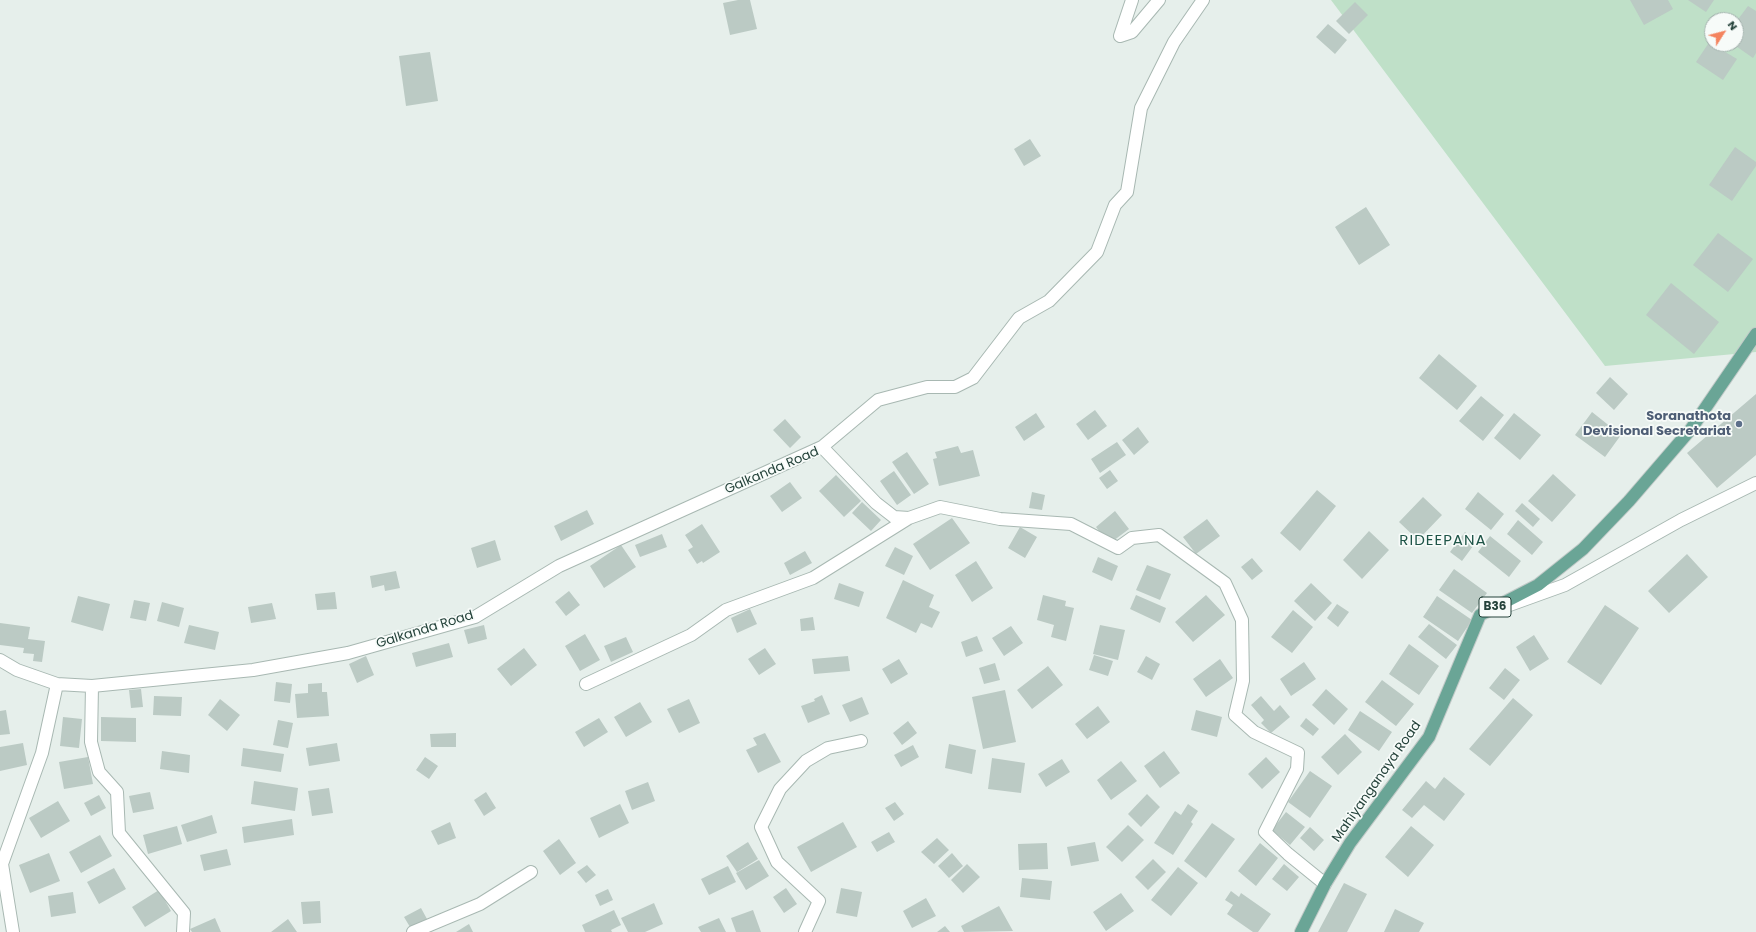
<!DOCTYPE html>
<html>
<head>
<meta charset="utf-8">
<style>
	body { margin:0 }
	#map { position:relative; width:1756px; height:932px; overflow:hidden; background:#e6efeb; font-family:Poppins,sans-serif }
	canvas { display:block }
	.north { position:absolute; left:1704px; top:12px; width:40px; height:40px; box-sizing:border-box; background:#f7fbf9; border:1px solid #a3b1ad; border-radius:50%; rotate:54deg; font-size:11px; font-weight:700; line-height:16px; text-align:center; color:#24423a }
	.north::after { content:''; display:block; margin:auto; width:14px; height:18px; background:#f4845f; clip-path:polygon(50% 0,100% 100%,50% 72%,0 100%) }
</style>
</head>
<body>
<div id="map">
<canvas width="1756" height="932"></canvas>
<div class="north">N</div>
</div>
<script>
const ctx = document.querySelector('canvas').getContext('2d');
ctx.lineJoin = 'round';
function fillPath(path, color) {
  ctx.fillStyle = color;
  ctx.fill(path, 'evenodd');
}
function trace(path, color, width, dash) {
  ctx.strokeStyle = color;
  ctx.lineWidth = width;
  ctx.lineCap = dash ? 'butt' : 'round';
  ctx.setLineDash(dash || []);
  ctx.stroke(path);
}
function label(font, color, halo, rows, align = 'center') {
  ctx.font = font + ' Poppins,sans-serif';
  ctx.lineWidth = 3.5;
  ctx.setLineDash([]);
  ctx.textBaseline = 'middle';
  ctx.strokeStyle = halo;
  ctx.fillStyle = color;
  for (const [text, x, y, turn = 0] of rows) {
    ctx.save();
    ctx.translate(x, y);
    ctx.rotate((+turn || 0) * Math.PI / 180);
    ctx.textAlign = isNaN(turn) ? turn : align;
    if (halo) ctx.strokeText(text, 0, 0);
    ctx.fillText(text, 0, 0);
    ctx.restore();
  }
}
fillPath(new Path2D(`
	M1331,0h425v352l-151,14zM1712,20h24v24h-24z`), '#bfe0c8');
fillPath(new Path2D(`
	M738,0h12l7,29 -27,6 -7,-32z
	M1630,0h38l5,9 -29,16z
	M1688,0h26l-8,12z
	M1355,2l13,13 -19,19 -13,-13z
	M1748,6l8,5v42l-3,5 -20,-14h3v-22z
	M1328,24l19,16 -12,14 -19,-17z
	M1710,41l2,3 25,15 -14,21 -27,-18z
	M430,52l8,49 -32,5 -7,-50z
	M1030,139l11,17 -17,10 -10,-17z
	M1735,147l21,15v4l-24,35 -23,-16z
	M1366,207l24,38 -31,20 -24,-38z
	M1718,233l35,26 -25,33 -35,-27z
	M1671,283l48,39 -25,32 -48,-39z
	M1439,354l38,32 -20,24 -38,-32z
	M1610,377l18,17 -14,16 -18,-17z
	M1756,394v61l-39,33 -30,-35z
	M1481,396l23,19 -21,26 -24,-20z
	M1095,410l12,16 -19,14 -12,-16z
	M1592,412l29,23 -16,22 -30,-22z
	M1036,413l9,14 -21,14 -9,-14z
	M1514,413l27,22 -21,25 -26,-22z
	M785,419l16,18 -11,11 -17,-18z
	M1138,427l11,15 -15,13 -12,-15z
	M1117,442l9,13 -26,18 -9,-14z
	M958,446l3,7 12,-3 7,26 -41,10 -6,-27 4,-1 -2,-6z
	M907,452l22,32 -15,10 -22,-32z
	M1110,470l8,11 -11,8 -8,-11z
	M894,471l17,24 -14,10 -17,-24z
	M1553,474l23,21 -24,27 -24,-21z
	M836,475l25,26 -17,16 -25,-26z
	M790,482l12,16 -20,14 -12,-16z
	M1317,490l19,16 -36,45 -20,-18z
	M1032,492l13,3 -3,15 -13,-2z
	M1478,492l26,22 -13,16 -26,-21z
	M1423,497l19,18 -24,25 -19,-18z
	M862,502l19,18 -10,11 -19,-18z
	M1522,503l18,16 -7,8 -18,-16z
	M587,510l7,14 -33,17 -7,-15z
	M1115,511l14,18 -20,15 -13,-17z
	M952,518l18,25 -40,27 -17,-26z
	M1207,519l13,17 -24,18 -13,-17z
	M1518,520l25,22 -11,13 -25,-21z
	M702,524l18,28 -17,11 -1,-2 -5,3 -9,-14 5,-3 -8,-12z
	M1020,527l17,10 -12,21 -17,-10z
	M1369,531l20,19 -27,29 -19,-19z
	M1465,532l11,10 -14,19 -12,-9z
	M662,534l5,13 -27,10 -5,-12z
	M1490,536l31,25 -12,16 -31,-25z
	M495,540l6,20 -24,8 -6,-20z
	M621,545l15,22 -32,21 -14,-22z
	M895,547l18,9 -9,19 -19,-9z
	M805,551l7,12 -22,12 -6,-12z
	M1687,554l21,23 -39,36 -21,-22z
	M1098,557l20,9 -6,15 -20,-9z
	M1252,558l11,13 -11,9 -11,-13z
	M976,561l17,27 -21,14 -17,-27z
	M1147,565l24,9 -11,26 -24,-10z
	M1454,569l33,24 -15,20 -33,-23z
	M396,571l4,17 -15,3 -1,-6 -12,3 -2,-12z
	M903,580l31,15 -5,12 11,5 -8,16 -11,-5 -5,10 -30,-15z
	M839,583l25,9 -5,15 -25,-8z
	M1311,583l21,20 -17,18 -21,-20z
	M569,591l11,14 -14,11 -11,-14z
	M335,592l2,17 -20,1 -2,-16z
	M1043,595l23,6 -1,5 9,2 -8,33 -15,-4 3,-12 -17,-5z
	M1136,595l30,13 -6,15 -30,-14z
	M1206,595l19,20 -32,27 -18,-20z
	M78,596l32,8 -7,27 -32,-9z
	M1437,596l35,24 -14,21 -35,-24z
	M134,600l16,3 -4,18 -16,-3z
	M162,602l22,6 -5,19 -22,-6z
	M272,603l4,16 -25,4 -3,-16z
	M1337,604l12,8 -11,15 -11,-9z
	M1605,605l34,23 -38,57 -34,-23z
	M750,609l7,15 -20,9 -6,-15z
	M1293,610l20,17 -21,26 -21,-16z
	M813,617l2,13 -14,1 -1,-12z
	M0,623l30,4 -2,12 17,2 -3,21 -9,-1 1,-7 -11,-1 1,-5 -24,-3z
	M1429,624l28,21 -11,14 -28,-22z
	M189,625l30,7 -4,18 -31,-7z
	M484,625l3,14 -19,5 -4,-14z
	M1100,625l25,5 -7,30 -25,-6z
	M1011,626l12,17 -19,13 -12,-18z
	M585,634l15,26 -20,11 -15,-25z
	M1534,635l15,24 -19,12 -14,-24z
	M977,636l6,15 -17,6 -5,-15z
	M626,637l7,15 -22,10 -7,-16z
	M449,643l4,14 -37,10 -4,-14z
	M1409,644l30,22 -20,29 -30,-21z
	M524,648l13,17 -26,21 -14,-17z
	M765,648l11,16 -17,11 -11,-16z
	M1094,655l19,6 -5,15 -19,-6z
	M366,656l8,19 -17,8 -8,-19z
	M848,656l2,15 -36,3 -2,-15z
	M1146,656l14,8 -8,16 -15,-8z
	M899,659l9,15 -17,10 -9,-15z
	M1220,659l13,19 -27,19 -13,-18z
	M1304,662l12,17 -25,17 -11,-17z
	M995,663l5,17 -16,4 -5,-16z
	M1048,666l15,19 -31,24 -15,-19z
	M1505,668l15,12 -16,20 -15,-12z
	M1382,680l32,24 -18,22 -31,-24z
	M276,682l16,2 -2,19 -16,-2z
	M322,683v9h5l2,24 -32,2 -2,-24 13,-1v-9z
	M141,689l2,18 -12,1 -2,-18z
	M1326,689l22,20 -14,16 -22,-20z
	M1005,690l11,52 -33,7 -11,-52z
	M822,695l8,19 -22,9 -7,-17 14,-5 -1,-2z
	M154,696l28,1 -1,19 -28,-1z
	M1261,696l13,15 6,-6 10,12 -19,16 -10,-10 3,-3 -13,-15z
	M862,697l7,17 -19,8 -8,-17z
	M1513,698l20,17 -43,51 -21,-17z
	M220,699l20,16 -13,16 -19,-16z
	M689,699l11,24 -21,10 -12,-24z
	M640,702l12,20 -26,15 -12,-20z
	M1098,706l12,16 -23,17 -12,-15z
	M6,710l4,24 -10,1v-24z
	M1196,710l26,7 -5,20 -26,-7z
	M1360,711l32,21 -13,19 -31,-21z
	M63,717l19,2 -3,29 -19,-2z
	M101,717l35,1v24l-35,-1z
	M599,718l9,14 -24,15 -9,-15z
	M1306,718l13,11 -6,7 -13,-10z
	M278,720l15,3 -5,25 -15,-3z
	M908,721l9,12 -15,12 -9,-12z
	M456,733v14h-25l-1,-13z
	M765,733l16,29 -23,11 -12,-23 11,-5 -4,-7z
	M1345,734l17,18 -24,23 -17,-18z
	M23,743l4,22 -27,6v-24z
	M337,743l3,18 -31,5 -3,-18z
	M949,744l27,6 -4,24 -27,-6z
	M913,745l6,12 -18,10 -7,-12z
	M243,748l41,6 -3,18 -40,-6z
	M162,751l28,4 -1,18 -29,-4z
	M1164,751l16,22 -20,15 -16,-22z
	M88,757l5,27 -29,5 -5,-27z
	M425,757l13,9 -9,13 -13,-9z
	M1266,757l14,15 -18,17 -14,-15z
	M992,758l33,5 -4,30 -33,-4z
	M1062,759l8,13 -24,15 -8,-13z
	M1121,761l16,20 -26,19 -14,-20z
	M1310,771l22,15 -22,32 -22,-16z
	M1444,777l21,17 -21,27 -20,-16 -12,13 -10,-8 24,-29 9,8z
	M254,781l44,7 -3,23 -44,-7z
	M648,782l7,19 -23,9 -7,-19z
	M329,788l4,25 -21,3 -4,-25z
	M150,792l4,17 -21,4 -4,-17z
	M486,792l10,16 -12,8 -10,-16z
	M1147,794l13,13 -19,20 -13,-13z
	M99,795l7,13 -15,8 -7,-13z
	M58,801l12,20 -29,17 -12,-20z
	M895,802l9,12 -10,7 -9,-13z
	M620,804l9,19 -30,15 -9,-20z
	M1188,804l10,7 -7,11 2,2 -20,31 -19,-12 21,-32 6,4z
	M1286,812l19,15 -15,18 -18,-15z
	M212,815l5,18 -30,9 -6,-17z
	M292,819l2,16 -50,8 -2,-16z
	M450,822l6,16 -18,7 -7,-14z
	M843,822l14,25 -46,25 -14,-25z
	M1212,823l23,16 -29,39 -22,-17z
	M1128,825l16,15 -22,22 -16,-15z
	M177,826l5,18 -34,10 -5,-19z
	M1411,826l23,19 -26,32 -23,-20z
	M1310,827l14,13 -10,11 -14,-13z
	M889,832l6,10 -18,10 -6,-10z
	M100,835l12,21 -31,17 -12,-21z
	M937,838l12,12 -15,14 -13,-12z
	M559,839l17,24 -16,12 -17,-24z
	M748,842l10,17 -21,13 -11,-16z
	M1095,842l4,19 -28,5 -4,-19z
	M1047,843l1,26 -29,1 -1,-26z
	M1260,843l18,15 -22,28 -18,-15z
	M227,849l4,16 -27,6 -4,-16z
	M49,853l11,28 -30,12 -11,-28z
	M952,853l11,13 -14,12 -11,-12z
	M1153,859l13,13 -18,18 -13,-13z
	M759,860l10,16 -23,14 -10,-17z
	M967,864l13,13 -17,16 -12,-13z
	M1284,864l15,13 -12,14 -15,-12z
	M587,865l9,10 -10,8 -9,-11z
	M728,866l8,16 -27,13 -8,-16z
	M1178,867l20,16 -27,33 -20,-16z
	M114,868l12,21 -27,15 -12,-22z
	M1022,878l30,3 -2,19 -30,-3z
	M1344,883l23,11 -20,38h-29z
	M786,888l11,16 -13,9 -11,-16z
	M841,888l21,4 -5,25 -21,-4z
	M608,889l5,11 -13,6 -5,-11z
	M159,890l12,21 -26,16 -13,-20z
	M1231,891l8,6 2,-4 30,21 -13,18h-5l-26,-18 6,-9 -8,-5z
	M73,892l3,21 -25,4 -3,-21z
	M1121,893l13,18 -28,20 -13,-19z
	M926,898l10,18 -24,12 -9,-17z
	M320,901l1,22 -18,1 -2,-22z
	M654,903l9,21 -18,8h-17l-7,-14z
	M999,906l14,25 -49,1 -3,-6z
	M421,908l6,11 -17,8 -6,-10z
	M1395,909l29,14 -5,9h-35z
	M614,910l7,15 -10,5 1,2h-27l-3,-7z
	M753,910l8,22h-25l-5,-14z
	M215,918l6,14h-29l-2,-3z
	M719,918l7,14h-25l-3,-5z
	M288,919l9,13h-26z
	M469,924l4,8h-17z
	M945,926l5,6h-13z`), '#bbcac4');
const minor = new Path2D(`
	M1132,0l-12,36 12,-4 27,-32
	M822,447l56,-47 49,-13h28l18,-9 46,-60 30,-17 48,-49 18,-47 12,-13 14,-84 33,-66 29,-42
	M1504,607l61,-22 116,-65 75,-37
	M0,660l17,10 40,14 35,2 161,-16 95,-17 127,-36 84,-51 263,-119 54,56 18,14 15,1 31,-11 60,12 71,5 47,24 14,-10 27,-3 66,48 17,37 1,61 -8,34 19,17 44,21 -1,16 -32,63 23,22 37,30
	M586,684l105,-49 35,-25 87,-32 96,-60
	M92,686l-1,56 8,30 18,20 2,41 65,80 -1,19
	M13,932l-11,-68 40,-111 15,-69
	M413,932l67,-28 51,-32
	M805,932l14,-31 -42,-39 -16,-35 19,-38 26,-28 22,-13 33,-7`);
const major = new Path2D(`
	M1301,932l24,-48 25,-41 79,-106 51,-122 58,-30 45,-36 46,-48 62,-72 65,-95`);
trace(minor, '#a8b8b2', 14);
trace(major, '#c2cac8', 14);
trace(minor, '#fff', 12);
trace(major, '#6aa596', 12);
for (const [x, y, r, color] of [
	[1739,424,4,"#5c6f8a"]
]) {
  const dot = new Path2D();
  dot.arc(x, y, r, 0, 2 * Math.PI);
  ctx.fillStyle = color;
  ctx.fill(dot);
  trace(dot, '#f7fbf9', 1.5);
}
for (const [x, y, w] of [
	[1495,607,32]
]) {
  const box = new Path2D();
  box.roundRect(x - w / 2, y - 10, w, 20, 3);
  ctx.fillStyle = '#f7fbf9';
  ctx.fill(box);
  trace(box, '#24423a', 1);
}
label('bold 12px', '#24423a', null, [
	["B36",1495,607]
]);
label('bold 13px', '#4e5e75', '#f7fbf9', [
	["Soranathota",1731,417],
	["Devisional Secretariat",1731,432]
], 'right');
label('13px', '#24423a', '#f7fbf9', [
	["Galkanda Road",772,471,-23],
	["Galkanda Road",425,630,-17],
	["Mahiyanganaya Road",1377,782,-55]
]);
ctx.letterSpacing = '1px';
label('15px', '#1f5548', '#f7fbf9', [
	["RIDEEPANA",1443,541]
]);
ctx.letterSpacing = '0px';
</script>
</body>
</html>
